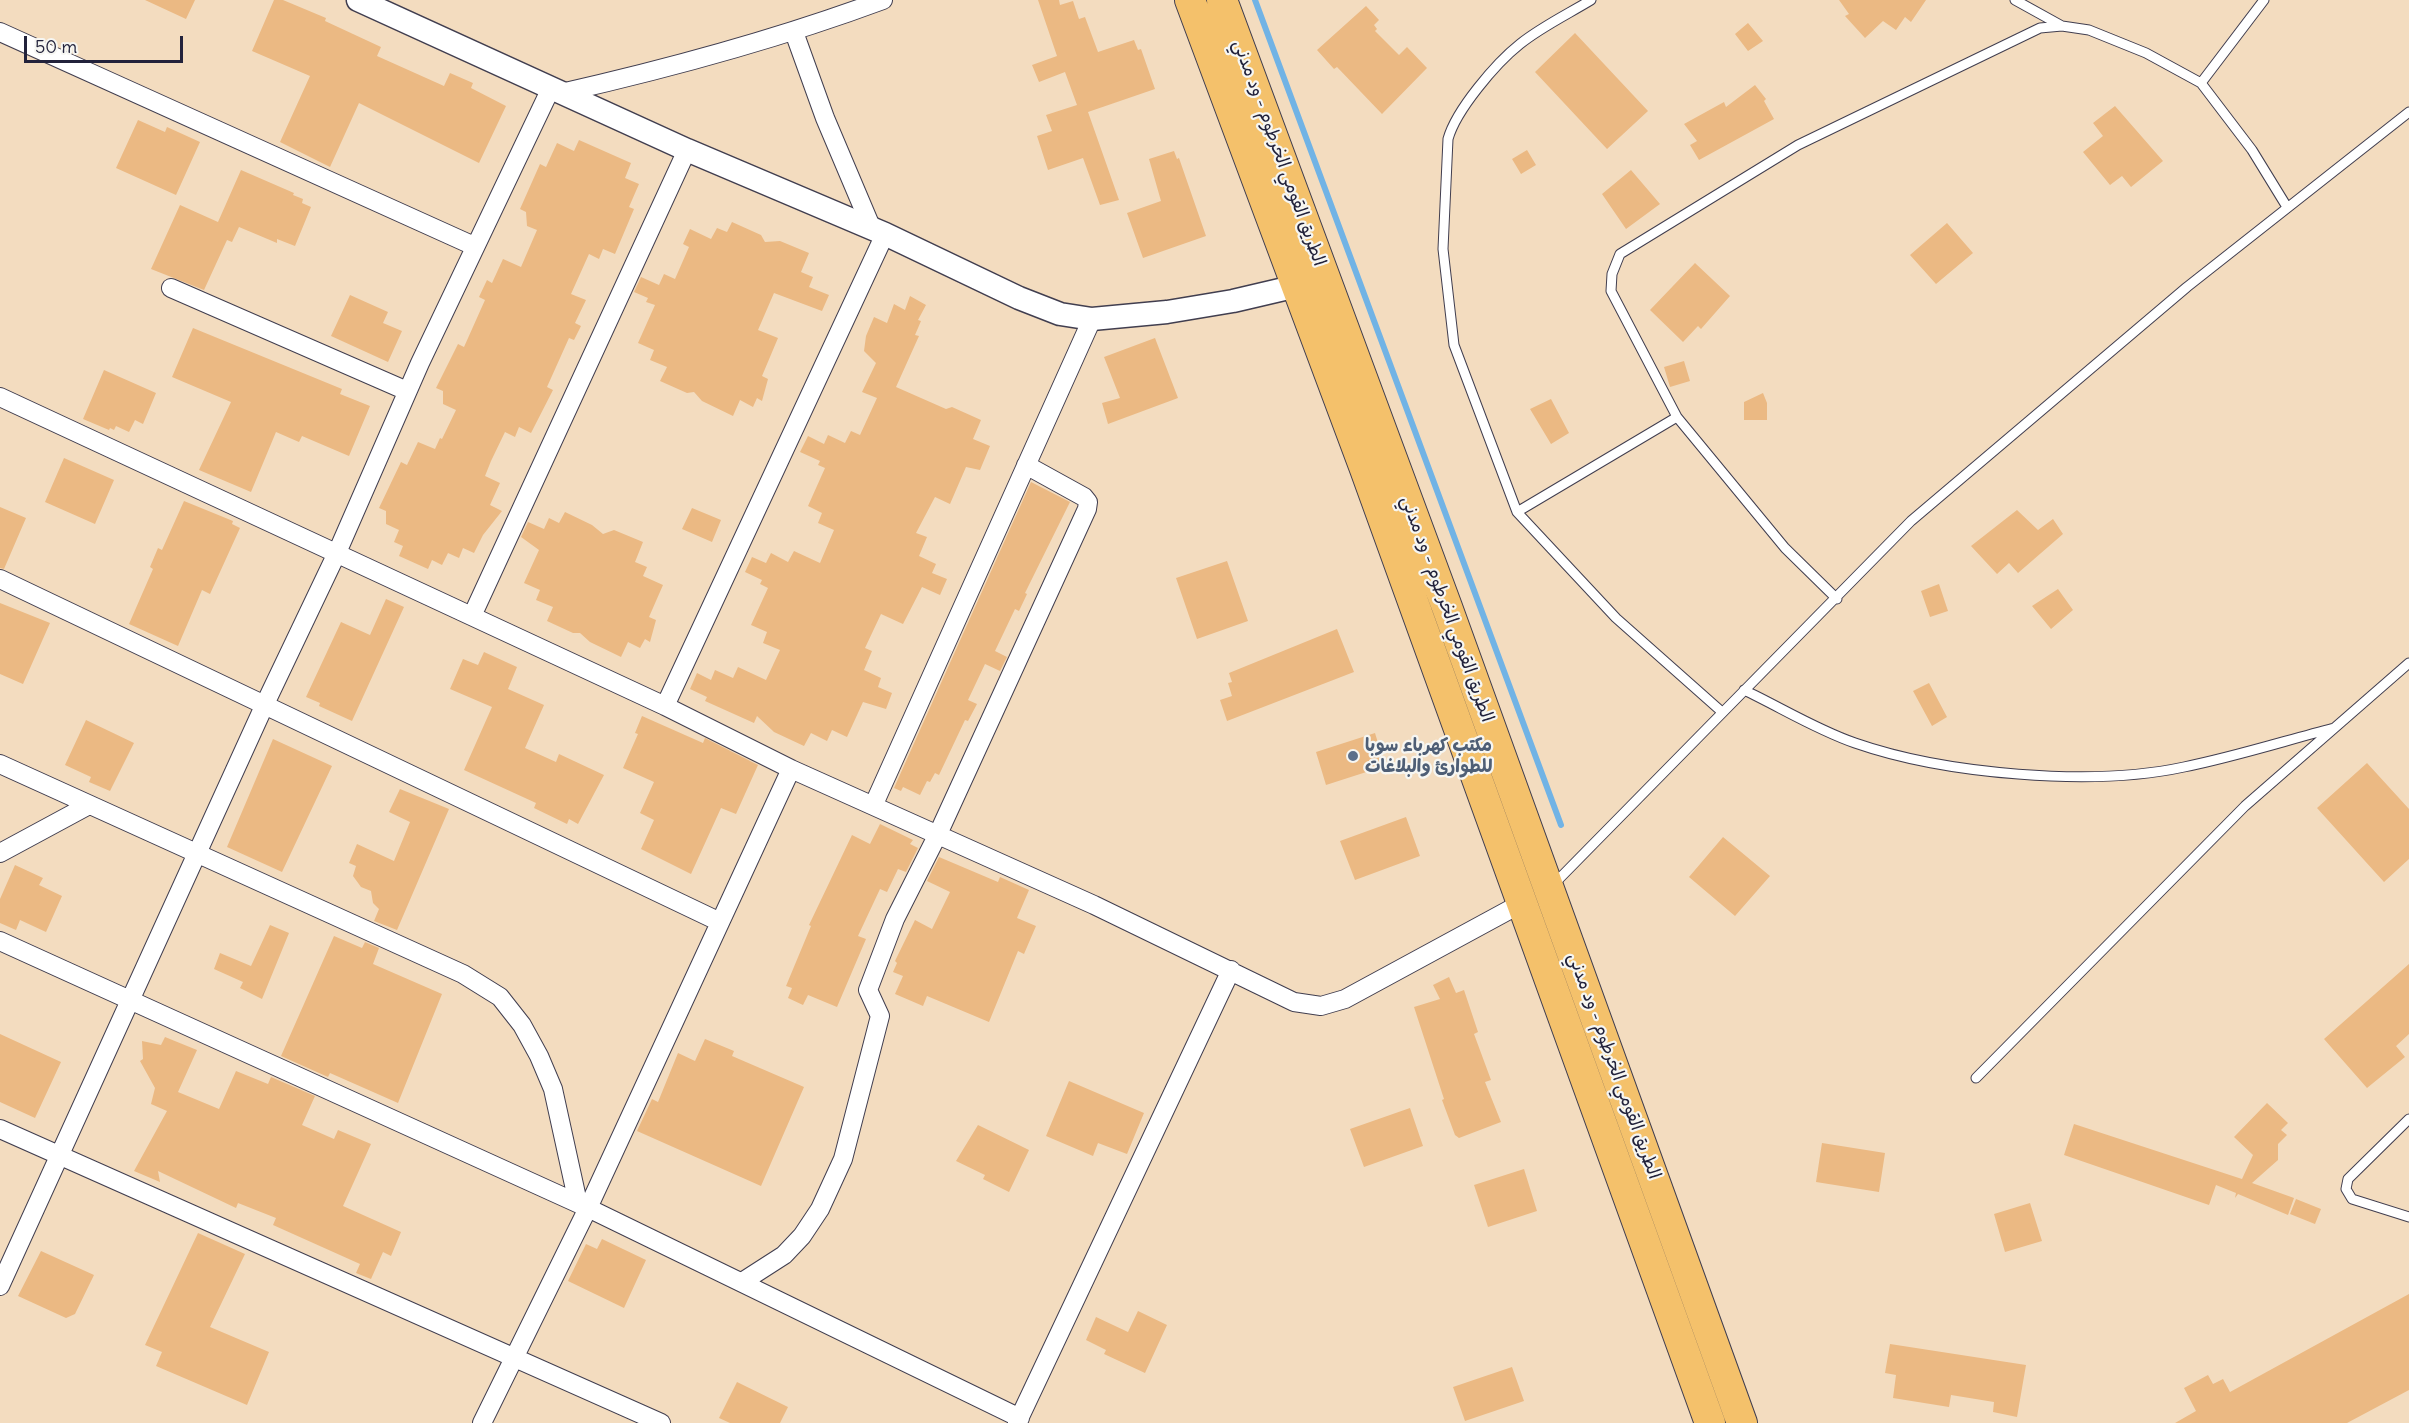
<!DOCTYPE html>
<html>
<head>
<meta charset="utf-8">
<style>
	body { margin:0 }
	#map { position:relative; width:2409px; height:1423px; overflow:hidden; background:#f3dcbf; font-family:Delius,sans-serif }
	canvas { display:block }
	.scale { position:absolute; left:24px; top:36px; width:159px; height:27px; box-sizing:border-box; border:3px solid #22223b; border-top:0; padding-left:8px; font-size:18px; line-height:21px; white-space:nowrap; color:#22223b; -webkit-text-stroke:4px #f6f6f2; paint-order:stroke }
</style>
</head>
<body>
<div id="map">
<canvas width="2409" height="1423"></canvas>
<div class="scale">50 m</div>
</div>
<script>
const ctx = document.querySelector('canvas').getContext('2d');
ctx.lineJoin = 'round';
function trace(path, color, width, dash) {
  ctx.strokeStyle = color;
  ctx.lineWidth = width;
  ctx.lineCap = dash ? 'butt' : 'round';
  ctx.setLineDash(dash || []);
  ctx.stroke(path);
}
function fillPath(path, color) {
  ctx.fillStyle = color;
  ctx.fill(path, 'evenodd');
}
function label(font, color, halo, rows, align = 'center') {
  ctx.font = font + ' Delius,"Playpen Sans Arabic",sans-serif';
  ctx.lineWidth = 4.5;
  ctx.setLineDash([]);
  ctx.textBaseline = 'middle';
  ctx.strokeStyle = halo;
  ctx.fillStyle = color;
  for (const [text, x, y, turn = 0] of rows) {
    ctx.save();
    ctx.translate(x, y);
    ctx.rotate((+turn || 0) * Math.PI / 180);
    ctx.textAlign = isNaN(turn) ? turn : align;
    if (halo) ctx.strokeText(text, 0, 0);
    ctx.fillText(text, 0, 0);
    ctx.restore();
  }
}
trace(new Path2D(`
	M1255,0l306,825`), '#71b3e5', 6);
fillPath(new Path2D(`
	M145,0h50l-9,19z
	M274,0h9l43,18 -1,3 56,26 -4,9 67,30 6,-13 23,10 -2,5 35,18 -27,57 -120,-60 -29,64 -50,-25 30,-66 -58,-25z
	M1038,0h21l1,5 13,-4 6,18 6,-2 13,35 36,-12 4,10 3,-1 14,40 -67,23 31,88 -19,5 -17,-47 -35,12 -11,-34 15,-5 -6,-16 31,-10 -12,-33 -26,10 -7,-17 25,-9z
	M1839,0h87l-15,22 -6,-5 -9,13 -13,-9 -18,17 -20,-22 4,-2z
	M1366,6l13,14 -5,5 3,4 -2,2 24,24 8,-8 20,21 -45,46 -45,-47 -3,2 -17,-19z
	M1748,23l15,18 -15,10 -13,-17z
	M1575,33l73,78 -41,38 -72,-77z
	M1755,85l11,14 -2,2 10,18 -75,41 -9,-15 7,-4 -13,-17 40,-22 2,5z
	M2115,106l48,55 -32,26 -9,-11 -12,9 -27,-33 20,-16 -10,-13z
	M138,120l27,12 2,-5 33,15 -24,53 -60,-27z
	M579,140l52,23 -6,15 14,6 -10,23 5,2 -19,45 -12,-5 -4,10 -10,-5 -18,40 15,6 -11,23 6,3 -7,14 -5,-2 -22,49 6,3 -22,43 -12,-6 -4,10 -10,-5 -14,29 -6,15 15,7 -10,22 12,6 -19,24 -9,18 -11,-5 -4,10 -11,-5 -6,12 -10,-5 -4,9 -29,-13 4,-10 -9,-4 5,-12 -13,-6v-13l-7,-3 22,-46 6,3 11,-23 17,7 5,-11 2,1 14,-29 -13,-6v-13l-7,-3 22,-44 6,3 21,-47 -6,-3 8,-17 5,3 11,-24 18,8 16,-37 -10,-4 -1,-14 -6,-3 20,-45 6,3 11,-24 17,8z
	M1527,150l9,15 -15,9 -9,-15z
	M1174,151l3,8 2,-1 27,78 -63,22 -16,-45 34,-12 -12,-42z
	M241,170l53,23 -1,2 10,4 -1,4 9,4 -16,39 -18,-7v4l-38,-16 -7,15 -5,-2 -23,50 -53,-21 29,-64 38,17z
	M1631,170l29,34 -34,25 -24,-35z
	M732,222l29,13 4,7 15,-1 29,12 -8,19 12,5 -4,10 20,8 -7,16 -48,-18 -16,37 20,8 -16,38 6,3 -6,22 -5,-3 -4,9 -13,-7 -7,16 -31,-15 -8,-9 -7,1 -27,-12 7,-14 -17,-7 4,-10 -16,-7 17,-38 -9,-3 2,-4 -14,-6 7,-15 18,8 5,-11 11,5 14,-32 -6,-3 7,-15 21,10 6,-11 10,4z
	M1947,223l26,30 -37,31 -26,-29z
	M1695,263l35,33 -29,33 -3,-3 -15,16 -33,-32z
	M350,295l38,17 -5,11 19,8 -14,31 -57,-26z
	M910,296l16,9 -8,15 3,1 -6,14 4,1 -23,51 50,22 6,-2 29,13 -8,19 17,7 -10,24 -14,-3 -16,37 -15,-7 -19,36 11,4 -8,19 17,8 -4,9 15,6 -7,16 -18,-8 -19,37 -22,-10 -16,34 7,3 -8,19 17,8 -3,9 14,6 -6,16 -23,-7 -16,35 -15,-7 -5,11 -16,-8 -7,13 -30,-14 -17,-16 -3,7 -49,-22 2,-4 -17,-8 7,-16 14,7 4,-10 18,8 5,-11 28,13 14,-30 -17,-7 4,-11 -16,-7 17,-37 -8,-4 2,-4 -17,-8 7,-15 14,6 5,-10 17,9 6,-11 26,12 14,-33 -16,-7 4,-10 -14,-7 17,-38 -7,-3 2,-4 -20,-9 8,-16 16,8 4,-9 17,8 6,-12 9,4 17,-37 -15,-6 14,-29 -12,-12 2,-15 8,-19 13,6 7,-19 11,6z
	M193,328l149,61 -2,5 30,12 -21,50 -47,-20 -3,6 -23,-10 -25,60 -52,-22 32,-68 -59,-25z
	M1155,338l23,60 -70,26 -6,-21 18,-5 -16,-41z
	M1684,361l6,20 -20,6 -6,-20z
	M104,370l52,23 -13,31 -8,-4 -6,12 -13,-6 -2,4 -4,-2 -1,2 -26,-11z
	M1763,393l4,10v17h-23v-18z
	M1551,399l18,34 -18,11 -21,-35z
	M64,458l50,22 -19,44 -50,-22z
	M1031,482l39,20 -45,91 2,1 -8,17 -4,-2 -20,42 12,6 -7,14 -15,-7 -17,36 9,4 -9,17 -3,-1 -26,55 -4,-2 -5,9 -3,-1 -7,14 -17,-8 -2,4 -7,-3z
	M184,501l49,20 -1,3 8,4 -30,66 -8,-4 -24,56 -49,-22 24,-55 -3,-2 8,-19 4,2z
	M0,507l26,11 -22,51 -4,-1z
	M692,508l29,12 -9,22 -30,-13z
	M2017,510l21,20 15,-11 10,15 -45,39 -9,-10 -12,11 -26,-28z
	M565,512l27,13 11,9 11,-4 29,12 -8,20 12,5 -4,9 20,9 -14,32 7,3 -6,22 -5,-3 -5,9 -12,-6 -7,15 -31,-15 -10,-9h-7l-26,-12 6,-14 -17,-7 4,-10 -16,-7 15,-33 -18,-13 7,-15 16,7 5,-11 10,5z
	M1227,561l21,60 -51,18 -21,-61z
	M1939,584l9,27 -18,6 -9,-26z
	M2058,589l15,21 -22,19 -19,-23z
	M386,599l18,8 -52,114 -33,-15 1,-3 -14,-6 35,-75 29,13z
	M0,603l50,20 -27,61 -23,-10z
	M1337,629l17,43 -127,49 -7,-21 12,-4 -4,-13 4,-1 -3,-9z
	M484,652l33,15 -9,22 36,16 -19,43 31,14 3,-8 45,21 -26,49 -9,-5 -2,5 -33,-16 2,-5 -72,-33 28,-63 -42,-18 13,-30 15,6z
	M1929,683l18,34 -15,9 -19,-35z
	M642,716l61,27 2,-5 53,27 -22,49 -15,-6 -30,66 -50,-25 13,-29 -14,-7 14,-31 -31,-14 15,-34 -3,-1z
	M86,720l48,23 -24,48 -21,-9 2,-5 -26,-12z
	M1375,733l10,33 -59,19 -10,-33z
	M273,739l59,27 -50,106 -55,-25z
	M2367,763l42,46v50l-25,23 -67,-74z
	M400,789l49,20 -52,121 -23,-9 5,-12 -6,-6 -2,-12 -10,-4 -8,-11 3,-10 -7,-3 8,-19 37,17 16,-39 -21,-10z
	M1406,817l14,39 -65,24 -15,-39z
	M880,824l33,16 -3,4 8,4 -12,24 -8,-3 -11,23 -7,-3 -22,47 8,3 -29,68 -29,-12 -5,10 -15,-7 4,-10 -6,-2 25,-60 -2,-1 43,-90 18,9z
	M1723,837l47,39 -35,40 -46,-39z
	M939,857l59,25 2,-5 29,13 -12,28 19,8 -12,28 -6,-3 -29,71 -62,-26 -4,10 -28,-12 8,-18 -10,-4 4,-9 -2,-2 20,-41 17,9 18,-37 -23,-11z
	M15,865l28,13 -4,7 23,11 -16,36 -26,-12 -4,10 -16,-7v-24z
	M270,925l19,8 -27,66 -22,-11 3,-6 -29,-13 6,-16 31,13z
	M334,936l28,12 3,-6 14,6 -6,16 69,30 -44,109 -68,-30 -2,4 -47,-21z
	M2409,964v70l-13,12 9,11 -38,31 -43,-49z
	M1449,977l7,16 8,-3 14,42 -4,2 17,46 -6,2 16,40 -42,16 -4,-3 -13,-35 2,-1 -30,-92 26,-8 -7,-14z
	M0,1034l61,28 -26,56 -35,-16z
	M165,1037l32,13 -19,42 41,17 17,-38 32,13 3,-7 44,19 -13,29 32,14 4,-9 33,14 -28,62 58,26 -10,24 -8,-4 -12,27 -15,-6 4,-9 -87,-39 3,-7 -38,-15 -2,5 -78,-37 2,11 -26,-11 33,-60 -16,-7 4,-16 -15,-27 3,-2 -1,-18 19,4z
	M705,1039l29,12 -2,5 72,31 -43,99 -124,-55 15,-32 6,3 20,-49 17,8z
	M1069,1081l75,32 -17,41 -29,-11 -5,13 -47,-20z
	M2267,1103l21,20 -7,7 6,5 -9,9v16l-26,23 42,15 -6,17 -50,-21 -3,4 1,-5 -20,-8 -7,20 -145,-50 10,-31 168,55 11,-24 -19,-18z
	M1410,1108l13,38 -59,21 -14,-38z
	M978,1125l51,25 -20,42 -26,-13 2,-4 -29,-14z
	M1822,1143l63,10 -6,39 -63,-10z
	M1524,1169l13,42 -49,16 -14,-42z
	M2296,1199l25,10 -6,15 -25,-10z
	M2030,1203l12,38 -37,11 -11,-38z
	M198,1233l47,21 -35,73 59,25 -22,53 -91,-39 6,-14 -17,-7z
	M602,1239l44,21 -22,48 -56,-27 18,-37 11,5z
	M41,1251l53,24 -19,39 -9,4 -48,-22z
	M2409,1294v96l-62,33h-172l21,-12 -12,-23 24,-13 5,9 10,-5 7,13z
	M1138,1311l29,14 -22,48 -41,-19 2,-4 -20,-10 10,-23 32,15z
	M1890,1344l136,21 -9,52 -24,-5 1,-10 -43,-7 -2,12 -56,-9 3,-23 -11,-2z
	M1512,1367l12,34 -59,20 -12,-34z
	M737,1382l51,25 -8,16h-50l-11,-5z`), '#ebb983');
const service = new Path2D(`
	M1591,0c-23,14 -50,27 -71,44 -24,19 -64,66 -72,95l-5,110 11,96 63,167 99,106 106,94
	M2015,0l47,26
	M2201,83l63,-83
	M1517,512l160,-95
	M1837,599l-52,-51 -108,-131 -66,-126 1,-17 8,-20 178,-109 242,-117 22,-2 27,4 57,23 55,30 51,67 35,57
	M1744,690c36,17 73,40 111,53 89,31 237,44 329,24 50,-10 100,-26 150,-39
	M1552,886l359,-365 276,-234 222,-175
	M1976,1078l269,-272 164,-143
	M2409,1119l-61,60 -2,10 6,10 57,18`);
const minor = new Path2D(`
	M0,32l474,214
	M794,32l31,86 47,111
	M561,93c110,-25 217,-54 322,-93
	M171,288l236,103
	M0,397l665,309 126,63 303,136 200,97 27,4 24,-7 177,-96
	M0,579l720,343
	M472,616l215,-466
	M665,706l220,-472
	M0,764l463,210 37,23 22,28 17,31 14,33 25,114
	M874,804l218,-485
	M0,853l89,-48
	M0,941l588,267 432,210
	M0,1129l661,294
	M742,1282l42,-27 18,-19 18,-27 23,-50 37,-143 -12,-26 27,-71 43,-85 149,-325 1,-7 -4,-5 -58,-32
	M0,1286l265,-582 71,-149 84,-192 131,-275
	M482,1423l106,-215 203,-439
	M1017,1423l214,-453`);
const tertiary = new Path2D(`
	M358,0l329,150 198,84 134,64 41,16 32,5 75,-7 66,-11 64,-15`);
const trunk = new Path2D(`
	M1190,0l175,469 345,954
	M1222,0l225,607 295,816`);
trace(service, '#413e4f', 11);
trace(minor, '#413e4f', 20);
trace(tertiary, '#413e4f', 25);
trace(trunk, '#413e4f', 32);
trace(service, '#fff', 9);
trace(minor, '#fff', 18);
trace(tertiary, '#fff', 22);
trace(trunk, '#f4c16b', 30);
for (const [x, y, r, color] of [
	[1353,756,6,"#5c6f8a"]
]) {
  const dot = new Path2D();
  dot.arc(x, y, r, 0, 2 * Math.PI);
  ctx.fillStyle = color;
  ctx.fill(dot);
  trace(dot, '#f6f6f2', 2);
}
label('18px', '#22223b', '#f6f6f2', [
	["الطريق القومي الخرطوم - ود مدني",1279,153,70],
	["الطريق القومي الخرطوم - ود مدني",1447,609,70],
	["الطريق القومي الخرطوم - ود مدني",1614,1066,70]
]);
label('bold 18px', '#4e5e75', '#f6f6f2', [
	["مكتب كهرباء سوبا",1365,746],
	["للطوارئ والبلاغات",1365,767]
], 'left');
</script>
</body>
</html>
